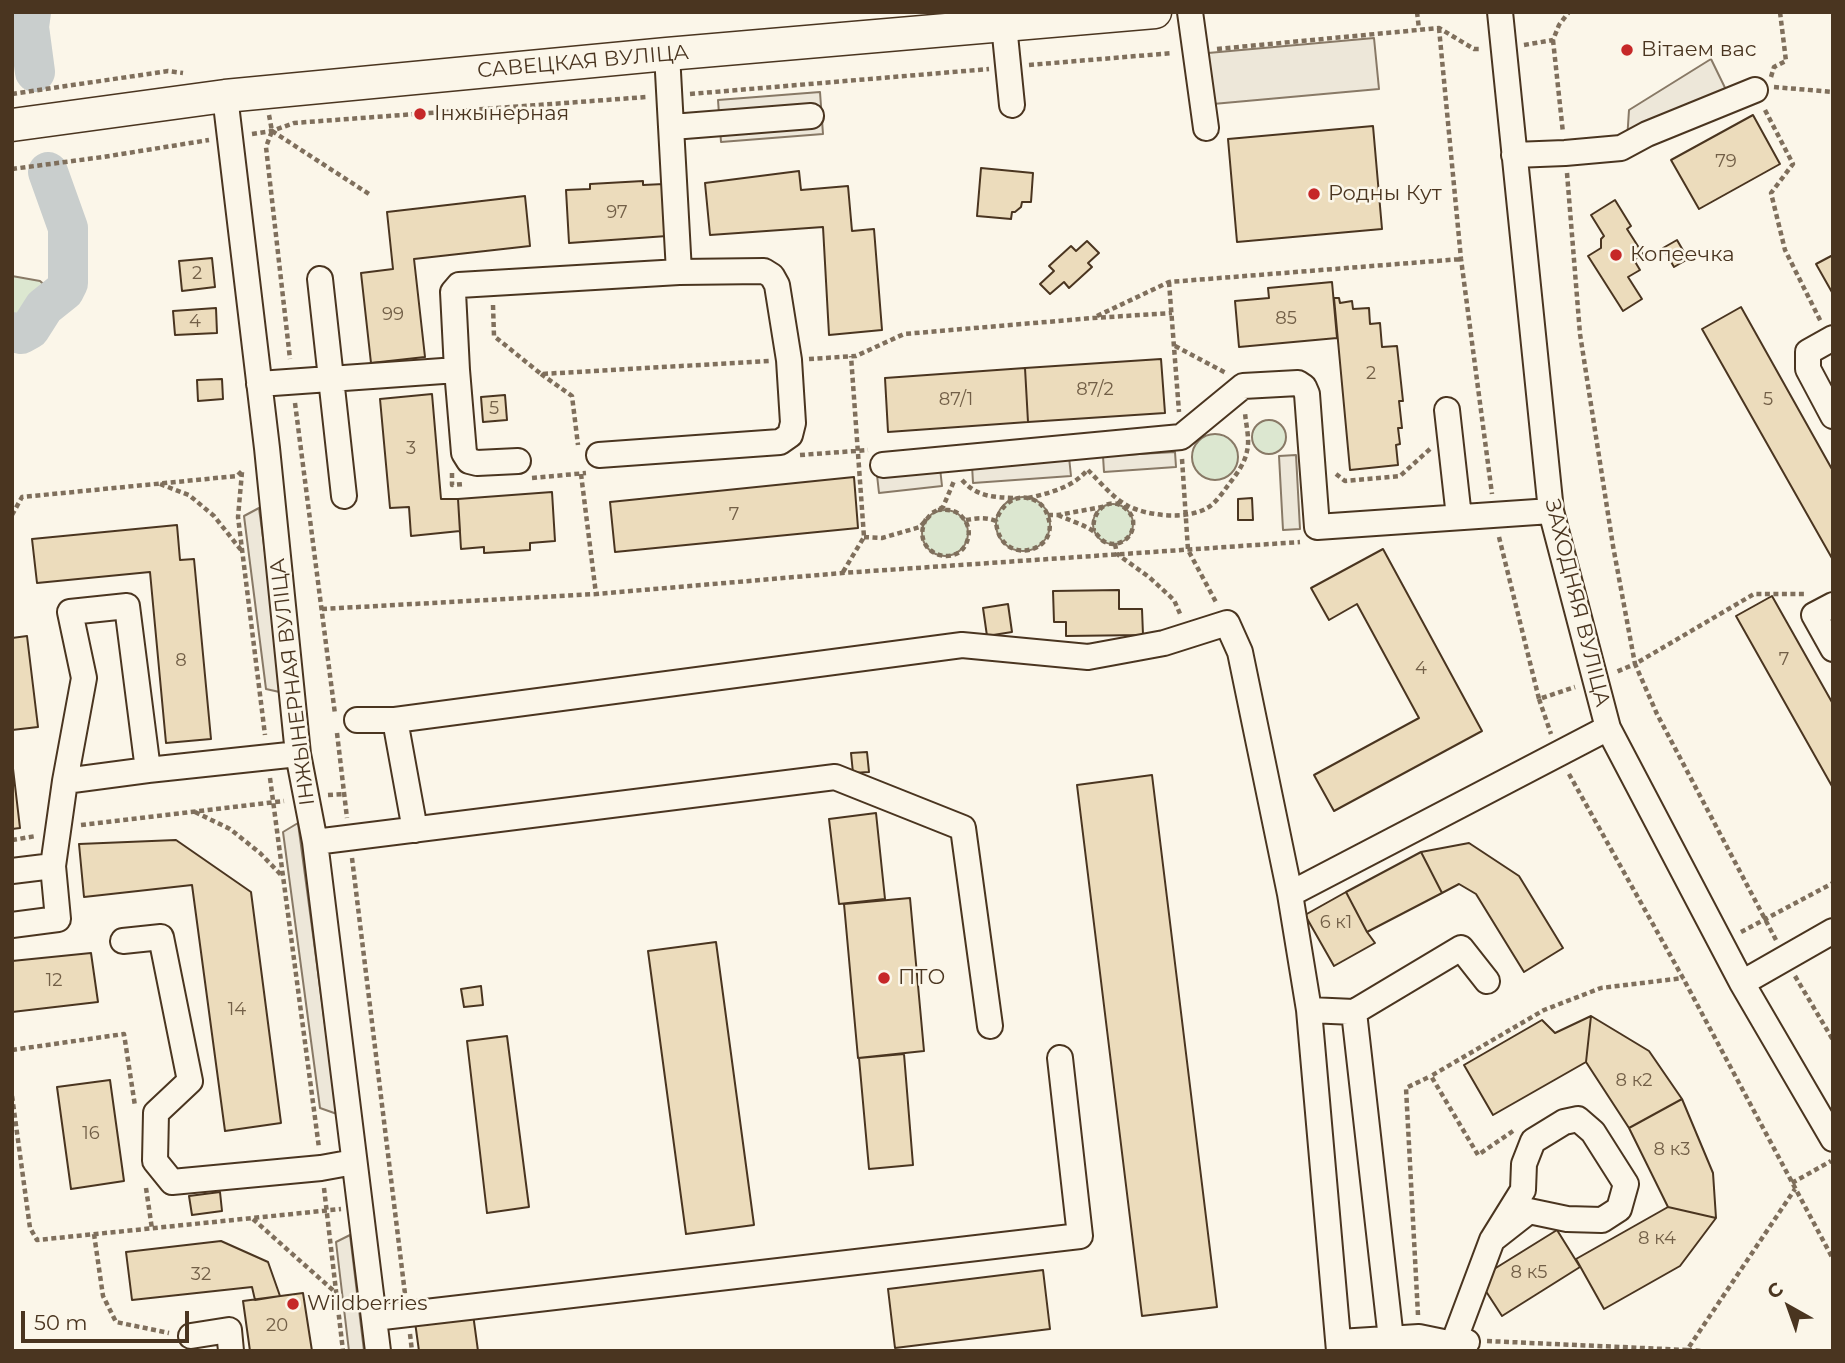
<!DOCTYPE html>
<html>
<head>
<meta charset="utf-8">
<style>
	body { margin:0 }
	#map { position:relative; width:1845px; height:1363px; overflow:hidden; background:#fbf6e9; font-family:Montserrat,sans-serif }
	canvas { display:block }
	.frame { position:absolute; inset:0; border:14px solid #4a3520; pointer-events:none }
	.north { position:absolute; left:1754px; top:1272px; width:70px; height:70px; -webkit-text-stroke:5px #fbf6e9; paint-order:stroke; rotate:320deg; font-size:19px; font-weight:700; line-height:28px; text-align:center; color:#4a3520 }
	.north::after { content:''; display:block; margin:auto; width:24px; height:32px; background:#4a3520; clip-path:polygon(50% 0,100% 100%,50% 72%,0 100%) }
	.scale { position:absolute; left:21px; top:1311px; width:168px; height:32px; box-sizing:border-box; border:4px solid #4a3520; border-top:0; padding-left:9px; font-size:21px; line-height:24px; white-space:nowrap; color:#4a3520; -webkit-text-stroke:5px #fbf6e9; paint-order:stroke }
</style>
</head>
<body>
<div id="map">
<canvas width="1845" height="1363"></canvas>
<div class="frame"></div>
<div class="north">С</div>
<div class="scale">50 m</div>
</div>
<script>
const ctx = document.querySelector('canvas').getContext('2d');
ctx.lineJoin = 'round';
function fillPath(path, color) {
  ctx.fillStyle = color;
  ctx.fill(path, 'evenodd');
}
function trace(path, color, width, dash) {
  ctx.strokeStyle = color;
  ctx.lineWidth = width;
  ctx.lineCap = dash ? 'butt' : 'round';
  ctx.setLineDash(dash || []);
  ctx.stroke(path);
}
function label(font, color, halo, rows, align = 'center') {
  ctx.font = font + ' Montserrat,sans-serif';
  ctx.lineWidth = 5;
  ctx.setLineDash([]);
  ctx.textBaseline = 'middle';
  ctx.strokeStyle = halo;
  ctx.fillStyle = color;
  for (const [text, x, y, turn = 0] of rows) {
    ctx.save();
    ctx.translate(x, y);
    ctx.rotate((+turn || 0) * Math.PI / 180);
    ctx.textAlign = isNaN(turn) ? turn : align;
    if (halo) ctx.strokeText(text, 0, 0);
    ctx.fillText(text, 0, 0);
    ctx.restore();
  }
}
const green = new Path2D(`
	M12,276l28,5 9,8c-3,28 -8,36 -37,44z
	M1252 437a17 17 0 1 1 34 0a17 17 0 1 1-34 0Z
	M1192 457a23 23 0 1 1 46 0a23 23 0 1 1-46 0Z
	M996 524a27 27 0 1 1 54 0a27 27 0 1 1-54 0Z
	M1093 524a20 20 0 1 1 40 0a20 20 0 1 1-40 0Z
	M922 533a23 23 0 1 1 46 0a23 23 0 1 1-46 0Z`);
fillPath(green, '#dce7d0');
trace(green, '#887966', 2);
const parking = new Path2D(`
	M1374,38l5,51 -166,15 -5,-51z
	M1711,59l19,39 -104,58 3,-46z
	M820,92l3,42 -102,8 -3,-42z
	M1175,452l1,15 -72,5 -1,-16z
	M1296,455l4,74 -17,1 -4,-74z
	M1069,457l2,19 -98,7 -1,-18z
	M940,468l2,18 -63,7 -2,-18z
	M259,508l25,185 -18,-4 -22,-173z
	M298,823l39,291 -17,-6 -37,-276z
	M350,1235l14,116h-15l-13,-109z`);
fillPath(parking, '#ede7d9');
trace(parking, '#887966', 2);
trace(new Path2D(`
	M31,12l-2,15 6,45
	M12,332l9,2 9,-5 14,-22 20,-16 4,-8v-55l-20,-56`), '#c9cecd', 40);
const building = new Path2D(`
	M1753,115l27,49 -81,45 -28,-49z
	M1373,126l9,103 -145,13 -9,-103z
	M981,168l52,5 -2,29h-9l-1,5 -6,5h-3l-1,7 -34,-3z
	M799,171l2,19 47,-4 4,45 22,-2 8,101 -53,5 -6,-108 -113,8 -5,-52z
	M643,181v4l21,-1 3,52 -98,7 -3,-53 24,-1v-5z
	M525,196l5,50 -116,13 11,98 -54,6 -10,-90 32,-4 -6,-57z
	M1615,200l16,26 -4,3 16,25 -9,6 6,10 -12,7 14,22 -19,12 -35,-55 13,-8v-9l3,-3 -13,-21z
	M1677,240l11,19 -14,8 -11,-19z
	M1087,241l12,12 -11,10 4,4 -23,21 -5,-6 -14,12 -10,-10 14,-13 -5,-5 22,-20 5,5z
	M1833,255v39l-17,-30z
	M212,258l3,29 -33,4 -3,-30z
	M1332,282l5,56 -98,9 -4,-46 34,-3 -1,-10z
	M1334,298h5l1,5 12,-2 1,8 16,-1 1,16 10,-1 2,24 15,-1 6,55h-4l3,27h-4l2,16 -4,1 2,20 -48,5z
	M1741,307l92,164v89l-131,-231z
	M216,308l1,25 -42,2 -2,-24z
	M1161,359l4,54 -137,9 -3,-54z
	M1025,368l3,54 -140,10 -3,-54z
	M222,379l1,20 -25,2 -1,-21z
	M432,394l9,105h17l2,32 -49,5 -2,-29 -19,1 -10,-109z
	M505,395l2,25 -24,2 -2,-25z
	M854,477l4,51 -243,24 -5,-50z
	M552,492l3,49 -25,2v7l-46,3v-6l-23,2 -3,-50z
	M1252,498l1,22h-15v-21z
	M177,525l3,35 14,-1 17,180 -45,4 -16,-171 -113,11 -5,-44z
	M1383,549l99,182 -148,80 -20,-36 105,-57 -62,-114 -28,16 -18,-32z
	M1119,590v19h23l1,26 -77,1v-14h-12l-1,-31z
	M1772,596l61,108v84l-97,-172z
	M1008,604l4,28 -25,4 -4,-28z
	M27,636l11,91 -26,3v-92z
	M867,752l2,20 -16,1 -2,-20z
	M12,760l8,68 -8,1z
	M1152,775l65,532 -75,9 -65,-531z
	M876,813l9,86 -46,5 -10,-85z
	M176,840l75,52 30,231 -56,8 -33,-246 -108,12 -5,-53z
	M1469,843l50,33 44,72 -39,24 -48,-78 -17,-10 -17,9 -21,-41z
	M1421,852l21,41 -75,39 -21,-40z
	M1346,892l21,40 8,11 -41,23 -29,-51z
	M910,898l14,153 -66,7 -14,-154z
	M716,942l38,283 -68,9 -38,-283z
	M91,953l7,49 -86,10v-51z
	M481,986l2,19 -19,2 -3,-18z
	M1591,1016l-5,46 -93,53 -29,-50 78,-45 13,13z
	M1591,1016l58,35 33,48 -53,29 -43,-66z
	M507,1036l22,171 -42,6 -20,-172z
	M904,1054l9,111 -44,4 -10,-111z
	M110,1080l14,101 -53,8 -14,-102z
	M1682,1099l31,74 3,45 -48,-11 -39,-79z
	M220,1192l2,19 -30,4 -3,-19z
	M1668,1207l48,11 -36,48 -76,43 -28,-50z
	M1557,1230l23,37 -78,49 -24,-37z
	M221,1241l47,21 12,34 -25,4 -3,-13 -120,13 -6,-48z
	M1043,1270l7,59 -155,19 -7,-59z
	M303,1293l9,58h-62l-7,-50z
	M473,1314l5,37h-59l-4,-29z`);
fillPath(building, '#ecdcbc');
trace(building, '#4a3520', 2);
const minor = new Path2D(`
	M1190,12l16,116
	M1500,12l51,499 57,217 134,255 91,156
	M1004,25l8,80
	M225,96l42,352 31,306 17,88 63,509
	M672,127l139,-11
	M1514,155l51,-2 56,-5 26,-14 108,-44
	M320,279l24,217
	M1833,338l-25,14v17l25,47
	M259,384l198,-14
	M1447,410l12,107
	M599,455l181,-13 10,-7 3,-12 -4,-63 -12,-75 -5,-9 -8,-5 -85,1
	M518,461l-41,2 -8,-2 -5,-8 -7,-83 -4,-78 6,-7 220,-13 -12,-218
	M883,465l298,-28 62,-51 55,-3 6,4 3,7 10,133 234,-16
	M1833,605l-19,10 19,34
	M357,720h38l567,-75 126,12 76,-14 63,-20 13,29 50,242 19,116 30,341
	M395,720l20,110
	M65,781l83,-11
	M315,842l520,-65 128,51 27,198
	M12,871l41,-5 12,-85 19,-103 -14,-66 57,-6 21,164 150,-16
	M1290,894l318,-166
	M12,925l46,-6 -5,-53
	M123,941l38,-4 29,144 -34,32 -1,48 17,21 149,-14 33,-6
	M1742,983l91,-52
	M1309,1010l45,2
	M374,1318l706,-82 -20,-178
	M191,1336l38,-6 2,21
	M1391,1339l-37,-327 107,-64 26,33
	M1339,1342l80,-5 34,7 14,-2
	M1453,1351v-7l39,-104 31,-50 1,-26 9,-23 31,-19 14,-3 15,13 33,52 -7,25 -17,11 -35,-1 -38,-8 -37,29`);
const major = new Path2D(`
	M12,125l213,-29 442,-42 488,-42`);
trace(minor, '#4a3520', 28);
trace(major, '#4a3520', 35);
trace(new Path2D(`
	M1417,12l2,17
	M1439,28l22,231 31,235
	M1553,40l10,93
	M1524,45l29,-5 6,-15 10,-13
	M1217,49l222,-21 35,21h7
	M1029,65l144,-12
	M1771,77l3,-10 12,-6 -6,-49
	M1774,87l59,5
	M12,94l156,-23 15,2
	M690,94l299,-25
	M1765,110l28,54 -22,29 14,57 36,72
	M269,115l3,16 -6,16 24,212
	M272,131l97,63
	M252,134l20,-3 22,-8 353,-26
	M12,169l91,-12 106,-17
	M1567,173l13,161 33,212 22,118 -19,8
	M1169,282l10,130
	M493,305l1,31 47,38 228,-13
	M1097,316l72,-34 292,-23
	M1175,346l51,27
	M809,359l47,-3 48,-22 189,-16 79,-5
	M541,374l31,22 6,49
	M295,403l40,311
	M800,455l68,-5
	M1182,459l6,91 29,54
	M1088,470c12,12 25,28 40,36 20,10 59,14 79,2 9,-5 16,-16 22,-24 7,-9 16,-21 18,-33 3,-11 -1,-26 -2,-38
	M242,472l-4,45 27,218
	M452,473v12l12,-1
	M581,474l15,120 246,-21 458,-31
	M1336,474l9,7 55,-5 30,-27
	M532,478l54,-5
	M962,480c15,17 31,17 53,18
	M160,484l29,11 25,21 27,34
	M1028,498c22,-5 46,-11 60,-29
	M12,515l10,-18 215,-21 5,-5
	M1048,515h10l44,-8
	M1058,515c8,4 29,11 35,16 5,3 6,8 12,11 12,6 27,-3 28,-16 1,-6 -1,-11 -5,-15 -16,-18 -38,-1 -34,20
	M926,519c-18,36 35,52 42,19 2,-7 0,-14 -5,-20 -6,-8 -15,-9 -25,-8
	M966,520c11,-2 20,-3 30,1 3,47 65,32 52,-4 -2,-8 -7,-14 -14,-17 -18,-8 -33,5 -38,21
	M864,537l18,1 38,-11 12,-14 11,-6 11,-26
	M1499,537l40,162 36,-12
	M1115,544l2,10 32,23 25,23 7,16
	M843,572l21,-35 -13,-181
	M322,609l274,-15
	M1539,699l12,35
	M337,733l10,85
	M1569,774l114,204 150,281
	M270,778l49,370
	M328,795l16,-1
	M195,812l35,17 30,24 23,24
	M81,825l203,-24
	M12,840l24,-4
	M352,858l53,436
	M1741,932l92,-49
	M1776,940l-119,-226 -22,-50 119,-70h50
	M1795,976l38,64
	M12,1050l112,-16 11,72
	M12,1096l18,132 7,12 304,-31
	M1513,1131l-35,24 -47,-79 113,-66 57,-22 82,-10
	M1792,1183l39,-22
	M146,1188l6,41
	M324,1188l19,163
	M253,1219l82,73
	M94,1234l9,62 13,26 53,11
	M1418,1315l-12,-227 25,-12
	M410,1334l2,17
	M1487,1341l200,9 108,-161
	M1687,1350l15,1`), '#7f6f5c', 4.5, [5, 3.5]);
trace(minor, '#fbf6e9', 24);
trace(major, '#fbf6e9', 32);
for (const [x, y, r, color] of [
	[1627,50,7,"#c62828"],
	[420,114,7,"#c62828"],
	[1314,194,7,"#c62828"],
	[1616,255,7,"#c62828"],
	[884,978,7,"#c62828"],
	[293,1304,7,"#c62828"]
]) {
  const dot = new Path2D();
  dot.arc(x, y, r, 0, 2 * Math.PI);
  ctx.fillStyle = color;
  ctx.fill(dot);
  trace(dot, '#fbf6e9', 2.5);
}
label('18px', '#725f47', null, [
	["79",1726,162],
	["97",617,213],
	["2",197,274],
	["99",393,315],
	["85",1286,319],
	["4",195,322],
	["2",1371,374],
	["87/2",1095,390],
	["87/1",956,400],
	["5",1768,400],
	["5",494,409],
	["3",411,449],
	["7",734,515],
	["7",1784,660],
	["8",181,661],
	["4",1421,669],
	["6 к1",1336,923],
	["12",54,981],
	["14",237,1010],
	["8 к2",1634,1081],
	["16",91,1134],
	["8 к3",1672,1150],
	["8 к4",1657,1239],
	["8 к5",1529,1273],
	["32",201,1275],
	["20",277,1326]
]);
label('21px', '#4a3520', '#fbf6e9', [
	["Вітаем вас",1641,50],
	["Інжынерная",434,114],
	["Родны Кут",1328,194],
	["Копеечка",1630,255],
	["ПТО",898,978],
	["Wildberries",307,1304]
], 'left');
label('21px', '#4a3520', '#fbf6e9', [
	["САВЕЦКАЯ ВУЛІЦА",583,62,-5],
	["ЗАХОДНЯЯ ВУЛІЦА",1577,603,76],
	["ІНЖЫНЕРНАЯ ВУЛІЦА",293,682,-97]
]);
</script>
</body>
</html>
